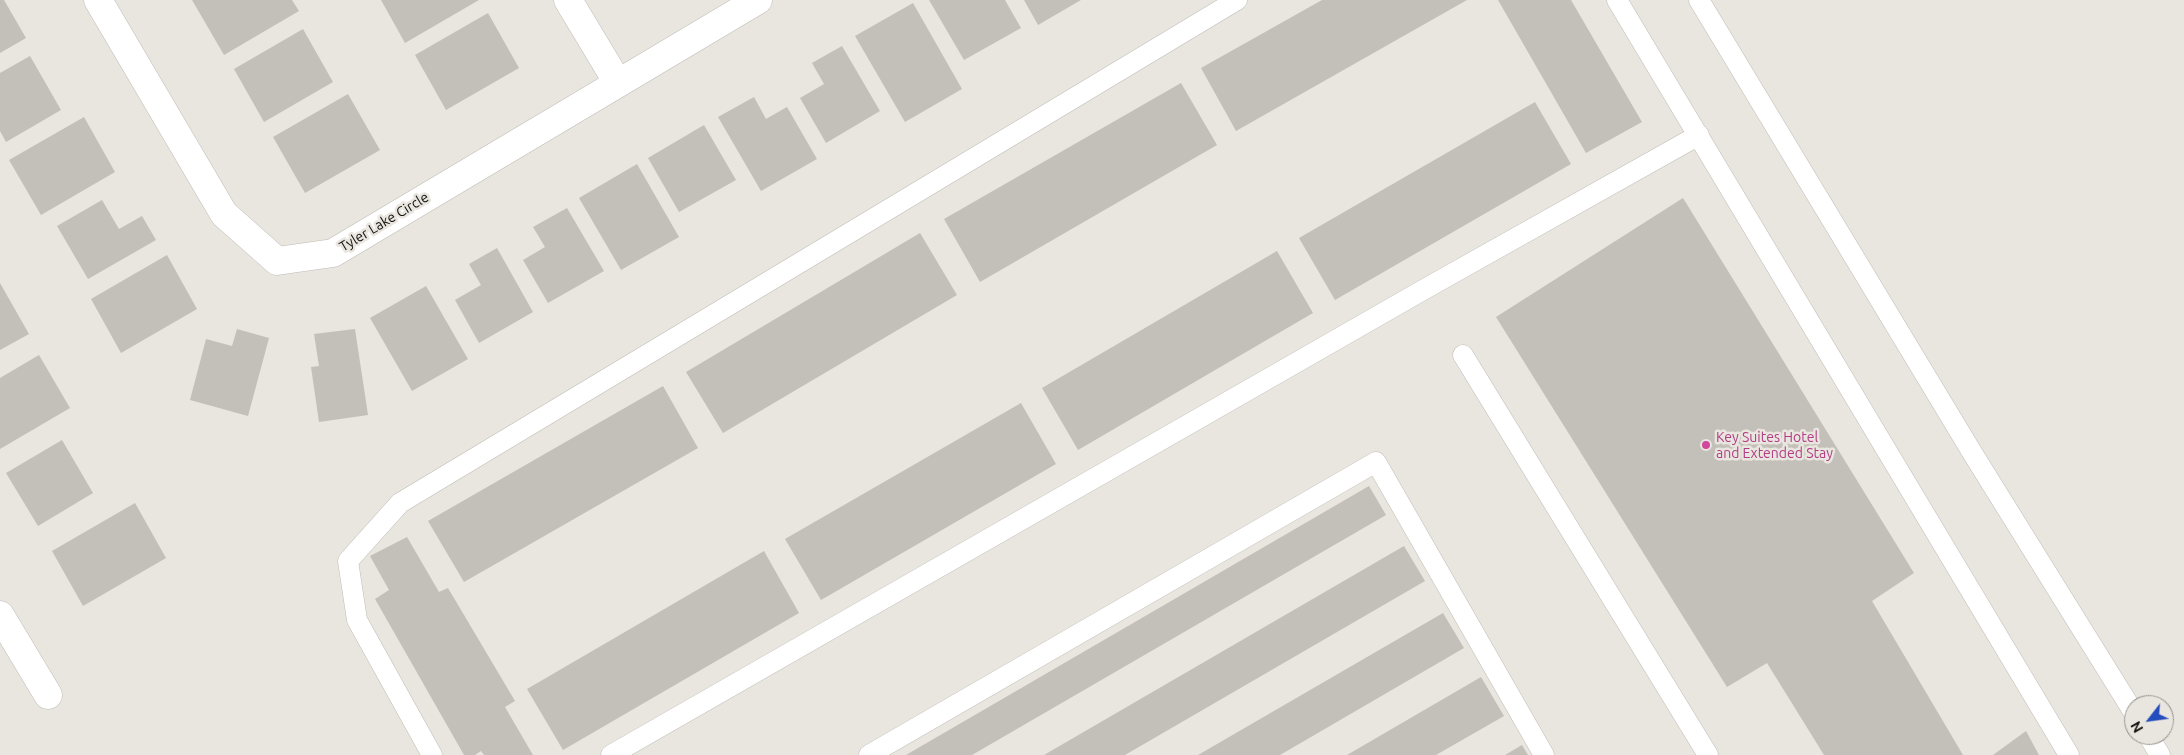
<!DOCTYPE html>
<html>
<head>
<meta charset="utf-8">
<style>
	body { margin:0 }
	#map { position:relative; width:2184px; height:755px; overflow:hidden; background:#e9e5df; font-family:Ubuntu,sans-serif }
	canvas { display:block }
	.north { position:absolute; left:2124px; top:695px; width:50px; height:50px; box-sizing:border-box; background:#e9e5df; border:1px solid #94918d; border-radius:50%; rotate:240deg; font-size:14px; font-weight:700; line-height:20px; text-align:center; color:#141311 }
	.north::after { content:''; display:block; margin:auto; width:18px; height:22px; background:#254dbc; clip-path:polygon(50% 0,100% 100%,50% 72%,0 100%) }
</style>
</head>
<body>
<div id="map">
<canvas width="2184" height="755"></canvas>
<div class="north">N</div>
</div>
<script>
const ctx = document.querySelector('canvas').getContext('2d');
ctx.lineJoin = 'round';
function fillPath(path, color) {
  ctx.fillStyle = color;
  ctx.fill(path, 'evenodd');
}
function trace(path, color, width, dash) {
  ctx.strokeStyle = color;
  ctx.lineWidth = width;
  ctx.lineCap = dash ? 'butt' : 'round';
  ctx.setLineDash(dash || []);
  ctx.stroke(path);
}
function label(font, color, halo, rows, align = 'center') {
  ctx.font = font + ' Ubuntu,sans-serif';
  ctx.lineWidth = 5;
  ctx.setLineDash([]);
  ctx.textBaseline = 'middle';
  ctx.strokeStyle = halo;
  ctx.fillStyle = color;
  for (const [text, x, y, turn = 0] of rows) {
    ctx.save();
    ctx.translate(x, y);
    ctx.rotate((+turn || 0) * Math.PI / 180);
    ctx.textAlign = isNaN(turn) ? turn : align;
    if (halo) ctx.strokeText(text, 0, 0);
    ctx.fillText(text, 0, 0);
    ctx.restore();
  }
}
fillPath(new Path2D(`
	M0,0h4l22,38 -26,15z
	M192,0h100l7,11 -75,44z
	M381,0h98l-74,43z
	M929,0h76l16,28 -57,32z
	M1024,0h57l-43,25z
	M1322,0h145l-231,131 -35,-63z
	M1498,0h73l71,122 -56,31z
	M913,3l49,86 -57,33 -50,-86z
	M488,13l31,55 -73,42 -31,-55z
	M303,29l30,53 -69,40 -30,-53z
	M842,46l38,65 -54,32 -26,-45 24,-14 -12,-21z
	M30,56l31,54 -55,32 -6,-11v-58z
	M1181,83l36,62 -237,137 -36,-63z
	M348,94l32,56 -75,43 -32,-56z
	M754,97l12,22 21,-12 30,52 -56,32 -43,-74z
	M1535,102l36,62 -236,136 -36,-62z
	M84,117l31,55 -74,43 -32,-55z
	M704,125l32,55 -57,32 -31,-54z
	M637,164l42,73 -58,33 -42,-72z
	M1683,198l231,375 -42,28 91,154h-139l-57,-92 -40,24 -231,-370z
	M102,200l17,29 23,-13 14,24 -68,39 -31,-53z
	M567,208l37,63 -56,32 -25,-43 22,-13 -12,-20z
	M920,233l37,62 -234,138 -37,-61z
	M497,248l36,64 -54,31 -24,-43 26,-15 -12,-21z
	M1277,251l36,62 -235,137 -36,-62z
	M167,255l30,54 -76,44 -30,-54z
	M0,283l29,51 -29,16z
	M426,286l42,73 -56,32 -42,-73z
	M237,329l32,9 -21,78 -58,-16 16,-61 26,7z
	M355,329l13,86 -49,7 -8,-55 8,-1 -5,-32z
	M39,355l31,53 -70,41v-71z
	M663,386l35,62 -234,134 -36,-61z
	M1021,403l35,61 -235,136 -36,-61z
	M62,440l31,53 -55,33 -32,-53z
	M1369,486l17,29 -414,240h-66z
	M135,503l31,55 -83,48 -31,-55z
	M407,537l32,55 9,-4 67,113 -10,6 28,48h-49l-3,-4 -6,4h-11l-89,-156 14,-9 -19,-34z
	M1404,546l21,35 -300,174h-81z
	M764,551l35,62 -236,137 -36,-61z
	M1443,613l21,35 -184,107h-82z
	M1481,677l23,39 -68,39h-89z
	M2026,731l13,24h-46z
	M1522,745l6,10h-23z`), '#c3bfb9');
const service = new Path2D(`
	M1617,0l452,755
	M1699,0l274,454 161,259
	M1463,355l245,400
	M2148,735l12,20
	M432,755l-75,-135 -9,-59 52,-58 837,-503
	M611,755l812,-465 276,-155
	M869,755l507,-293 168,293`);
const minor = new Path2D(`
	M98,0l126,214 53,47 56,-8 425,-253
	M568,0l50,83
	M0,615l48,80`);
trace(service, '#bfbbb6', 21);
trace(minor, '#bfbbb6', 29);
trace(service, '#fff', 20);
trace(minor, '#fff', 28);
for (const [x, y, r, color] of [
	[1706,445,5,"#d1479c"]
]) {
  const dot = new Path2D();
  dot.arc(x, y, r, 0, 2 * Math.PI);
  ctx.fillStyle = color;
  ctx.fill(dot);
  trace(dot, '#e9e5df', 2);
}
label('14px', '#141311', '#e9e5df', [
	["Tyler Lake Circle",384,222,-31]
]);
label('14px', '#b23c85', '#e9e5df', [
	["Key Suites Hotel",1716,437],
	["and Extended Stay",1716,453]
], 'left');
</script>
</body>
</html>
